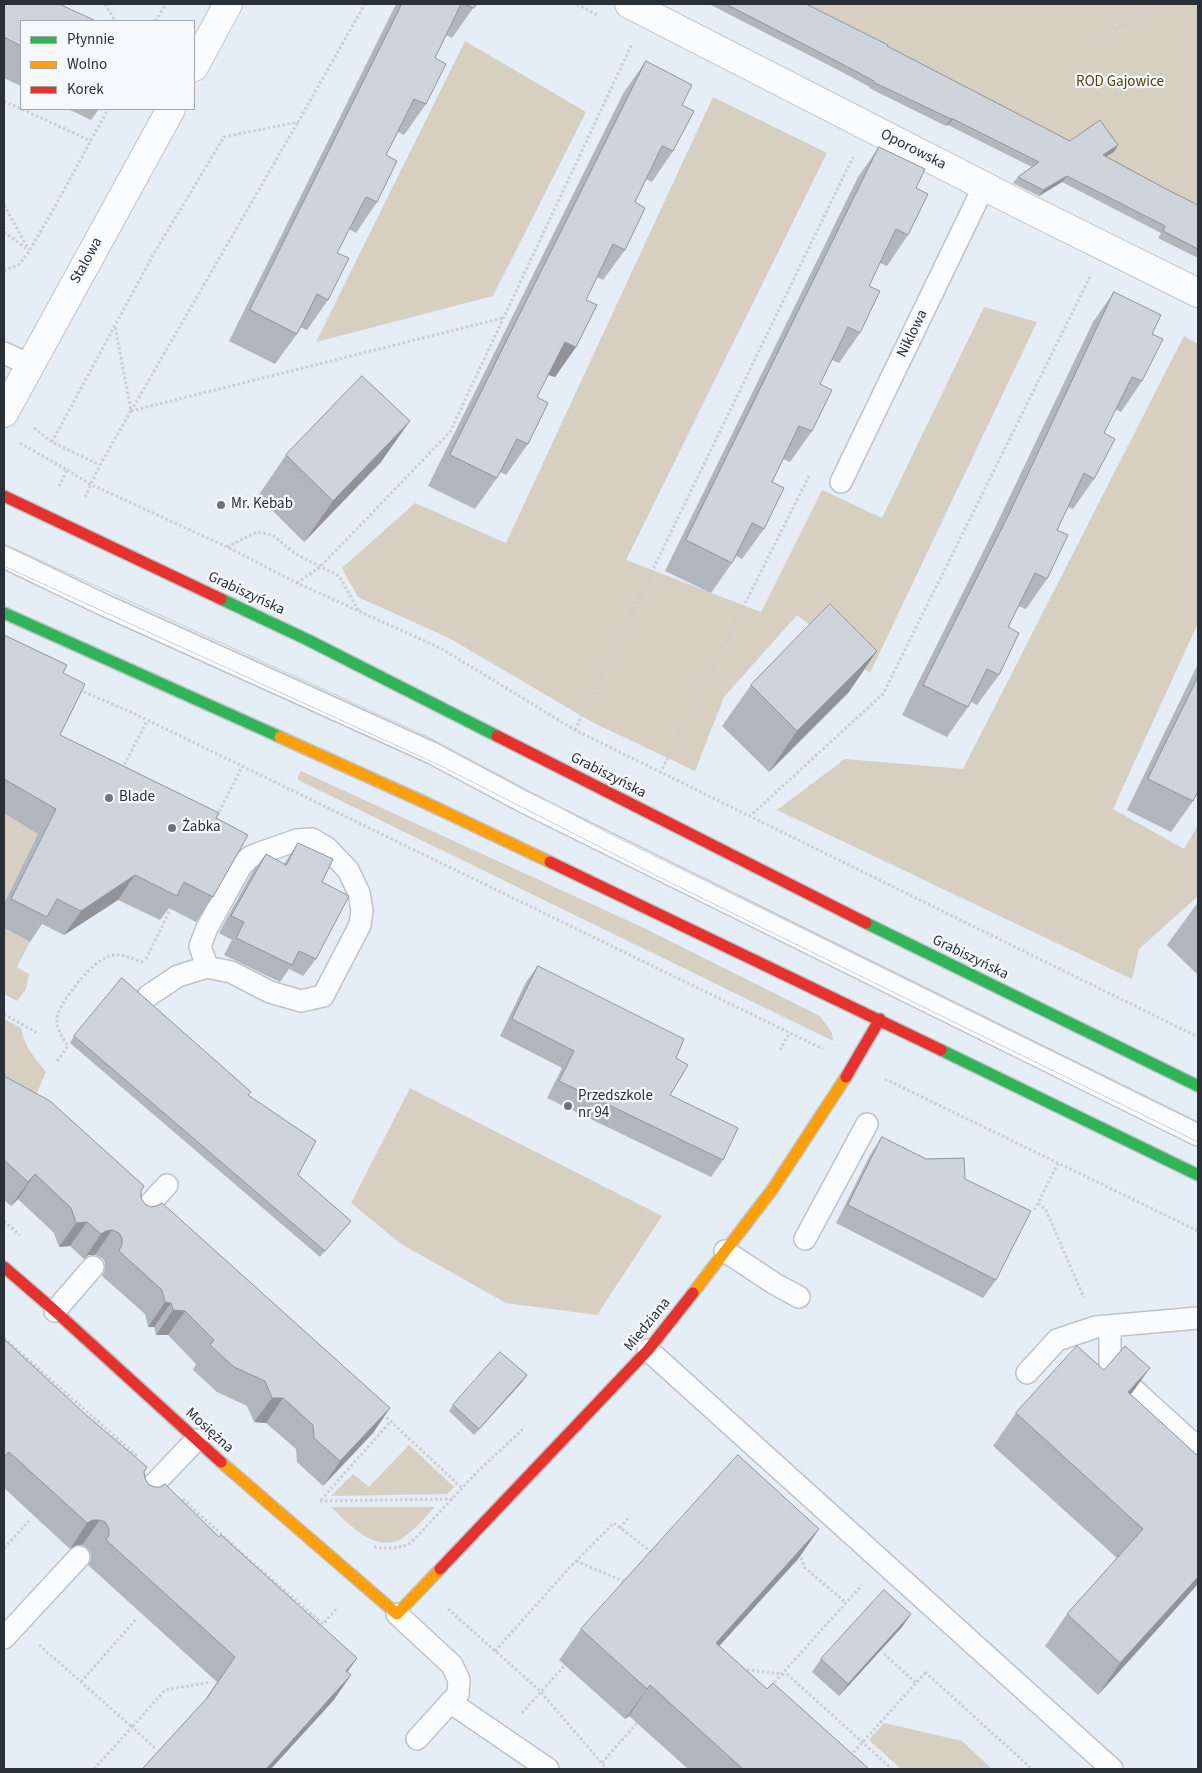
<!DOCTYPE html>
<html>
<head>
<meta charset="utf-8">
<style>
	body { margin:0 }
	#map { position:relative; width:1202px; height:1773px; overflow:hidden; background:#e5edf6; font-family:"Source Sans 3",sans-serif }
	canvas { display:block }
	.frame { position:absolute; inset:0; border:5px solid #2a3037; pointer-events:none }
	.legend { position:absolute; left:20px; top:20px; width:175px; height:90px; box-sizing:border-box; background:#f5f8fc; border:1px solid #a4a8ad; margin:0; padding:6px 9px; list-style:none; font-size:15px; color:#2a3037 }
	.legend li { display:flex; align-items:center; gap:10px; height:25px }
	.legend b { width:25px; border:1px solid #a4a8ad }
</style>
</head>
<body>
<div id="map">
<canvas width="1202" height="1773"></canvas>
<div class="frame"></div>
<ul class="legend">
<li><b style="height:6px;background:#30b455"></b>Płynnie</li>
<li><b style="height:6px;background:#ff9f0a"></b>Wolno</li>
<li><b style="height:6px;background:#e5322d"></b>Korek</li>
</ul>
</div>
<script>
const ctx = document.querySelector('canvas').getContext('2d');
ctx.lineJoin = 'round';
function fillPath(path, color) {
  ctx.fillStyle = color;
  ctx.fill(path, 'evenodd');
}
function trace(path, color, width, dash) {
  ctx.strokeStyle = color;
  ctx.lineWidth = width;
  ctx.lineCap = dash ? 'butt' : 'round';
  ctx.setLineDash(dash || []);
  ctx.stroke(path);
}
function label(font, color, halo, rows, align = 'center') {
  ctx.font = font + ' "Source Sans 3",sans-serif';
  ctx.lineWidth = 4.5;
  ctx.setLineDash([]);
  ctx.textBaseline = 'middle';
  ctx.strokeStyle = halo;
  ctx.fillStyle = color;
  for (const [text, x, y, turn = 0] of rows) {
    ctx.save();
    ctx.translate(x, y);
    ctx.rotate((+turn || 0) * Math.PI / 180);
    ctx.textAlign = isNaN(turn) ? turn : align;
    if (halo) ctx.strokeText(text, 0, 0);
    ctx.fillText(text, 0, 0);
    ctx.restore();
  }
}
fillPath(new Path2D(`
	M792,4h406v207z
	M465,41l121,71 -93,184 -177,46z
	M713,97l114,56 -201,407 135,52 61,-122 60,28 102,-211 53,15 -167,351 -73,-58 -73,82 -29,74 -103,-49 -143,-84 -91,-41 -16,-29 73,-65 91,40z
	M1184,336l14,8v279l-85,186 71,40 14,-24v71l-59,53 -7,30 -355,-169 68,-51 118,10z
	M301,771l343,157 176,88 12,17 1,8 -535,-261v-4z
	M4,812l36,18 -36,74z
	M4,928l26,14 -13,25 12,7 -3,15 -9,12 -13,-7z
	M4,1019l17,9c3,18 14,31 25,44l-11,25 -31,-17z
	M410,1088l252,128 -65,99 -91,-12 -105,-59 -50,-41z
	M409,1445l45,42 -7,7 -116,2 22,-22 16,13z
	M331,1507h104c-10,10 -19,22 -31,30 -27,19 -55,-13 -73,-30z
	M884,1723l78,18 30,28h-91l-32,-29z`), '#d6cfc2');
const lane = new Path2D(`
	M4,353l26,12
	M841,482l143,-296
	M4,557l100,48 328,148 92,49 674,333
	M148,996l30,-20 29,-9 24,5 39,20 31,9 22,-5 37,-71 2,-15 -3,-17 -11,-23 -21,-22 -15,-9 -15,1 -37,13 -10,4 -9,9 -34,62 -7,18 7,21
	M136,1219l31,-34
	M805,1239l62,-115
	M725,1251l50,33 24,13
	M55,1311l38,-44
	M1110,1327v41l88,80
	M648,1350l464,419
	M1027,1373l30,-33 39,-13 102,-9
	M139,1500l57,-60
	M397,1614l55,51 7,15 -1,14 -41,45
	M4,1638l75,-81
	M450,1702l98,67`);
const street = new Path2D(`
	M629,4l394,202 175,87
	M194,67l34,-63
	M4,413l167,-304`);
const fast = new Path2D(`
	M221,599l87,41 189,96
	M4,613l276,124
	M866,923l332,163
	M941,1050l257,125`);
const slow = new Path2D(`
	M280,737l146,66 124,59
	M693,1293l79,-103 74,-113
	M221,1462l176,152 43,-45`);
const jam = new Path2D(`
	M4,496l217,103
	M497,736l369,187
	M550,862l391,188
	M846,1077l34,-58
	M4,1267l51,44 166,151
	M440,1569l208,-219 45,-57`);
trace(lane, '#bdc3cb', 24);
trace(street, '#bdc3cb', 30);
trace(fast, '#bdc3cb', 14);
trace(slow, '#bdc3cb', 14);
trace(jam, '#bdc3cb', 14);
trace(new Path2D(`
	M105,4l10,17
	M577,4l20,11
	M155,21l11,-17
	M1096,39l64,-35
	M4,101l87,40
	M4,205l25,45
	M4,232l23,17
	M4,271l16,-7 10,-14 22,-38 56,-103
	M131,411l372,-93
	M131,411l167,-289
	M34,428l18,14 48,23
	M52,442l101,-187 71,-118 74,-15 67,-118
	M20,443l47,27 -8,16
	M67,470l23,14 137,63 70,36 145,66 133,81 623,307
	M85,497l15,-32 31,-54 -16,-85
	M227,547l30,-15 16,3 21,18 45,23 21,37
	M297,583l23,-16 130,-135 182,-388
	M79,690l52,22 692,337
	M575,730l278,-573
	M122,769l25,-48
	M660,773l149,-297
	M217,816l25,-49
	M749,817l134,-123 207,-417
	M146,959l26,-53
	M4,1014l35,20
	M780,1050l10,-18
	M57,1061l11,-15c-6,-9 -14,-21 -10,-32 5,-16 35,-53 51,-58 11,-4 23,3 34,6
	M885,1079l313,152
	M1058,1163l-20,40 8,7 38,88
	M1034,1210l4,-7
	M4,1221l16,14
	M4,1338l134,119
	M383,1414l80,75
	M183,1499l63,58 77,67 15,-17
	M321,1500l70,-79
	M320,1501l133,-2
	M620,1528l10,-12
	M374,1547c14,2 24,2 37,-4l66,-71 48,-45
	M4,1548l25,-27
	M799,1553l6,15 40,34
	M576,1561l52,22
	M448,1609l90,80 69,80
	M39,1645l93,82 33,-37 46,-8
	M495,1651l76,-85 43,-43 40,31
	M884,1654l32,29
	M742,1669l46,6 104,94
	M925,1672l107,97
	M81,1682l56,-64
	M771,1686l91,-101
	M522,1713l43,-48
	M850,1756l76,-84
	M602,1763l35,-40
	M94,1769l38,-42 24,22`), '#cbced1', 3, [2.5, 2.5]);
trace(lane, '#fbfcfe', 21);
trace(street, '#fbfcfe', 28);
trace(fast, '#30b455', 11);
trace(slow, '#ff9f0a', 11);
trace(jam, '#e5322d', 11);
trace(new Path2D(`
	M4,544l422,192 182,97 590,290
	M4,566l437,200 216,110 541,266`), '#ccced1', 1);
fillPath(new Path2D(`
	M4,4l17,17v65l-17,-8z
	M396,4h80l-24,34 -6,-3 -11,23 -9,46 -22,31 -6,-3 -12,23 -9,47 -21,31 -7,-4 -12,24 -9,47 -21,30 -7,-3 -3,7 -22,30 -46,-23z
	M709,4h97l264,137 48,4 -4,7 -8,4 60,33 32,16v53l-40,-20 3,-5 -99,-51 -23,14 -26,-13 5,-6 14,-10 -84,-42 -2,1 -77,-38 1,-1 -30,-16z
	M646,61l36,44 -9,46 -21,31 -6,-3 -11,23 -10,48 -22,30 -6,-3 -11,23 -10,47 -21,30 -7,-2 -11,22 -9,47 -22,31 -6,-3 -3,6 -22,31 -47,-23 196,-394z
	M68,109h31l-8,11z
	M879,147l37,41 -8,47 -21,31 -7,-3 -11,23 -9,47 -21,30 -7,-3 -12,24 -8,47 -22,31 -7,-3 -11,23 -8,47 -22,30 -6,-3 -4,7 -21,30 -46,-22 193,-394z
	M1114,292l38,42 -10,47 -21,31 -6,-3 -11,24 -10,46 -21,30 -5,-2 -11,23 -10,49 -21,30 -8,-3 -10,21 -9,48 -22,30 -6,-3 -3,5 -21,30 -45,-22 86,-173 105,-220z
	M286,455l95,7 -77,80 -46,-46z
	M4,635l59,38 -3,62 156,83 -3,79 -17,25 -27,-14 -9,12 -42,-20 -54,35 -22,-11 -12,18 -26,-14v-24l34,-70 -34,-21z
	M1198,664v132l-2,-1 -3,6 -22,31 -44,-22z
	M751,685l98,7 -80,80 -47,-46z
	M298,843l24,39 -6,77 -13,17 -14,-7 -9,13 -56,-27 8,-15 -13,-7 34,-62 13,-17 18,10z
	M1198,902v73l-31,-30z
	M538,966l138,92 -6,37 53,65 -12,17 -164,-79 15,-30 -62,-32 26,-54z
	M74,1036l174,60 50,79 53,46 -5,6 -26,30 -250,-214z
	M4,1076l137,115v7l4,6 245,204 -17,25 -50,53 -26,-24 -1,-13 -30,-26 -12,-1 -7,-16 -30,-14 -24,-22 3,-6 -28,-29h-12l-2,-8h-6l-3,-13 -43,-38 3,-7v-7l-3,-4 -7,-3h-7l-4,4 -14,-13 -11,1 -5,-14 -36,-34 -7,7 -7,-6z
	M882,1137l83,42 31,101 -13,18 -147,-75 34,-68z
	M4,1339l140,133 1,6 3,6 71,53 138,121 -10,14 4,3 -18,26 -128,-1 12,-18 -129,-117 3,-5v-6l-4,-6 -5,-3h-6l-6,4 -66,-61z
	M527,1375l-5,7 -48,53 -25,-24 4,-6z
	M1131,1395l67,189 -100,111 -53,-49 22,-32 50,-56 -124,-112 23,-33z
	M819,1529l-21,30 -79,87 48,43 102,80h-181l-59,-53 -4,3 -66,-59 22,-31z
	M911,1614l-9,13 -63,69 -27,-24 9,-13z`), '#b0b6bc');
fillPath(new Path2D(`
	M951,119h2l-5,6 -2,1z
	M1118,145l-4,7 -16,9 5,-6z
	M1067,176l-5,6 -23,14 4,-6z
	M565,342l11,5 -21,30 -12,-4z
	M410,421l-29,41 -77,80 29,-41z
	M877,651l-28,41 -80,80 28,-41z
	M135,875l-17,25 -54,35 17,-24z
	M35,1174l-17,25 -7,7 17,-24z
	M87,1222l-17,24 -11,1 17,-24z
	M112,1230l-17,25h-7l-4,4 17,-25 5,-3z
	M165,1302l6,1 -17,24h-6z
	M173,1310l12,1 -17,24h-12z
	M1150,1368l-23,32 1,-8z
	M527,1375l-5,7 -48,53 5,-6z
	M272,1398h11l-17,25 -12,-1z
	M390,1408l-17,25 -50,53 17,-25z
	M93,1520h7l-18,25h-6l-6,4 17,-26z
	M819,1529l-21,30 -104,115 22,-31z
	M1198,1577v7l-100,111 22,-32z
	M911,1614l-9,13 -63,69 9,-12z
	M357,1658l-17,25 6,-12z
	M351,1675l-18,26 -62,68h-5z
	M650,1685l-21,31 -4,3 22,-30z`), '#909499');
const building = new Path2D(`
	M4,4h55l37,17h-75v25l-17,-9z
	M402,4h59l-26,54 11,6 -20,40 -12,-5 -28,56 11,6 -20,41 -11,-5 -29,56 12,5 -21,42 -11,-6 -20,40 -47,-24z
	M465,4h11l-2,4z
	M726,4h80l82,41 -1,1 183,95 30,-21 18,25 -15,10 63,34 32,16v44l-35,-18 2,-5 -98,-50 -24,14 -25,-13 21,-15 -86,-43h-2l-78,-37 1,-1 -30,-16z
	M646,61l46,24 -10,20 12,6 -21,40 -11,-5 -27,56 10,6 -20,42 -12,-6 -27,56 11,5 -21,42 -11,-5 -28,55 11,6 -20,41 -11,-5 -20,39 -47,-23z
	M879,147l46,22 -9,19 12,6 -20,41 -12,-6 -27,57 11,5 -20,42 -12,-6 -28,57 12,6 -20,41 -13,-5 -27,56 12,6 -20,41 -12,-6 -20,40 -46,-23z
	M1114,292l47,23 -9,19 11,5 -21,42 -10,-4 -28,56 11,6 -21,40 -10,-6 -27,57 11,5 -21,44 -12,-6 -27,54 11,6 -20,42 -12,-6 -19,38 -45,-22 87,-173z
	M362,376l48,45 -77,80 -47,-46z
	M830,604l47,47 -80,80 -46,-46z
	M4,635l63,30 -4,8 22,11 -25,51 159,78 -3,5 32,17 -35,62 -29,-15 -7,14 -42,-21 -54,36 -24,-12 -10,18 -36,-18 45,-90 -52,-30z
	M1198,677v114l-5,10 -45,-22z
	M298,843l35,16 -11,23 27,14 -33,63 -17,-8 -7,14 -56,-27 8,-16 -13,-6 35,-62 20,11z
	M538,966l146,73 -8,19 12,7 -18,30 68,33 -15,32 -164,-79 15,-30 -62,-32z
	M122,978l129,114 -3,3 68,46 -18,34 53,46 -26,30 -251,-215z
	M4,1076l46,25 94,85 -3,5v7l4,6 5,3 6,-1 6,-3 228,205 -50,53 -26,-23 -1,-13 -30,-27h-11l-7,-17 -31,-14 -24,-22 4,-5 -29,-29 -12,-1 -2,-7 -6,-1 -3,-12 -43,-39 3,-7v-6l-3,-5 -7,-3 -6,1 -5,3 -14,-12 -11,1 -5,-15 -36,-34 -7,8 -24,-22z
	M882,1137l44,22 38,-1 1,21 66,32 -35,69 -148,-75z
	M4,1339l82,76 61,52 -3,5 1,6 3,6 6,3h6l5,-3 54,53 2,-2 136,123 -11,13 5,4 -85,94h-124l65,-71 28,-41 -129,-117 3,-5v-6l-4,-7 -5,-2h-7l-6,3 -78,-71 -5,5z
	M1077,1346l27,24 21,-24 25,22 -22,24 70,64v121l-78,86 -53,-49 76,-85 -127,-116z
	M500,1352l27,23 -48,54 -26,-24z
	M738,1455l81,74 -103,114 51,46 6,-6 96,86h-126l-93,-84 -3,4 -66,-60z
	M884,1590l27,24 -63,70 -27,-25z`);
fillPath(building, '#cdd4db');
trace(building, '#909499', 1);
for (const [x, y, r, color] of [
	[221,505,5,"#6b727a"],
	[109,798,5,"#6b727a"],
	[172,828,5,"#6b727a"],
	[568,1106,5,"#6b727a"]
]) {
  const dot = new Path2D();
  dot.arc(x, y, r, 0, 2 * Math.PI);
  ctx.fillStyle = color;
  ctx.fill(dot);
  trace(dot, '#f5f8fc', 2);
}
label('15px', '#5a400f', '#f5f8fc', [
	["ROD Gajowice",1120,83]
]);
label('15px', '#2a3037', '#f5f8fc', [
	["Oporowska",913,150,27],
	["Stalowa",87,261,-61],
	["Niklowa",913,334,-64],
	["Grabiszyńska",246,594,25],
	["Grabiszyńska",608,776,27],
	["Grabiszyńska",970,958,26],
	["Miedziana",648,1325,-51],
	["Mosiężna",209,1431,42]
]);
label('15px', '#2a3037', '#f5f8fc', [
	["Mr. Kebab",231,505],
	["Blade",119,798],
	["Żabka",182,828],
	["Przedszkole",578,1097],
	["nr 94",578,1114]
], 'left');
</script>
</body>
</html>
